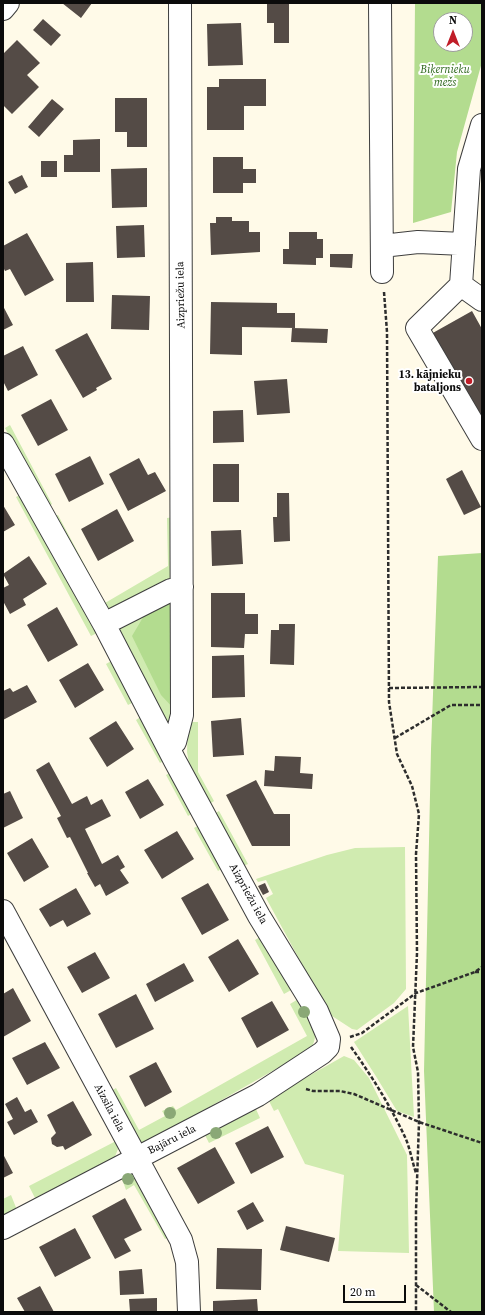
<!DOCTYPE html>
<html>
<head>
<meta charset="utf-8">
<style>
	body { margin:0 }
	#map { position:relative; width:485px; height:1315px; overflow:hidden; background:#fffae8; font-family:"Source Serif 4",serif }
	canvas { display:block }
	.frame { position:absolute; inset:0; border:4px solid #0b0b0b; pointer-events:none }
	.north { position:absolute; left:433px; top:12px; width:40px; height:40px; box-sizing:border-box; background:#fff; border:1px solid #9d9d9d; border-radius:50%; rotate:0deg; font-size:11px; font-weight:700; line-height:16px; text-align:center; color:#0b0b0b }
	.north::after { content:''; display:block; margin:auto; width:14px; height:18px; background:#c01d28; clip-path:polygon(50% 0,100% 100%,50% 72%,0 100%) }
	.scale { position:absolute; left:343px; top:1285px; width:63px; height:18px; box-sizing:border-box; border:2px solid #0b0b0b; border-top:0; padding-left:5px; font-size:12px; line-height:14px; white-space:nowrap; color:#0b0b0b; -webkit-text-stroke:3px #fff; paint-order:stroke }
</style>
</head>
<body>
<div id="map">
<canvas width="485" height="1315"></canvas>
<div class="frame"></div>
<div class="north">N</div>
<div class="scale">20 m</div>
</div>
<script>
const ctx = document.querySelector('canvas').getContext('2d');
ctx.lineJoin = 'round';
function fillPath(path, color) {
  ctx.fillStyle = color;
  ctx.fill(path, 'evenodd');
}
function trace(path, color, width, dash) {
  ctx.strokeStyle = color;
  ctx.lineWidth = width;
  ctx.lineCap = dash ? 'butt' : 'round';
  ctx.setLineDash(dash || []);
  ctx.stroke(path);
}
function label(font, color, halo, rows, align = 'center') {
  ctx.font = font + ' "Source Serif 4",serif';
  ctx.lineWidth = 4;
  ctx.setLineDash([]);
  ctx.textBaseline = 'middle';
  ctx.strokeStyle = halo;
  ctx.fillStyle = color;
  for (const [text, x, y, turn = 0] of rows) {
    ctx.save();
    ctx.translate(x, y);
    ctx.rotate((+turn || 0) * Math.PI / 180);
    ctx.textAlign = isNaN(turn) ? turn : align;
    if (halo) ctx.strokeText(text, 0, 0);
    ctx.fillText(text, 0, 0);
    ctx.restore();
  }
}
fillPath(new Path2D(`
	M10,425l42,79 -5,4 -42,-80z
	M22,494l75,139 -6,3 -75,-139z
	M58,515l47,88 63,-37 -1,-48 8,-1 -1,56 -7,9 -58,31 -56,-96z
	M178,598l-7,125 -6,2 -48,-99z
	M113,660l21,42 -6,3 -22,-41z
	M142,716l24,44 -6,3 -24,-43z
	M188,722h10v50l16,29 -6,4 -19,-41 -2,-12z
	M173,771l22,41 -7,4 -22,-41z
	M219,811l29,53 -5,2 -29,-52z
	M201,824l23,43 -6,4 -24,-43z
	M405,847l1,142 -12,14 -37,27 -5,-1 -23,-15 -63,-116 7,-4 -7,-14 -8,2 -2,-3 71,-24 28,-7z
	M262,936l31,53 -9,5 -29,-54z
	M300,998c9,18 22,31 11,51l-163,93 -7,1 -30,-52 5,-3 23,42 26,-14 -3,-5 11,-5 3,4 131,-74 -17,-32z
	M408,1006l6,111 -17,-6 -20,-33 -23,-36z
	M344,1056l10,4 15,18 38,77 2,98 -71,-2 6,-76 -39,-11 -27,-55 -4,2 -6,-12z
	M255,1107l5,11 -51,25 -5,-10z
	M116,1141l2,8 -4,10 -79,39 -6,-12z
	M129,1172l5,1 38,63 -7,3 -31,-54 -8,5 -5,-14z
	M11,1195l6,15 -14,7v-18z`), '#d0ebb0');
fillPath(new Path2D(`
	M415,3h67v59l-25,90 -6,60 -38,11zM441,20h24v24h-24z
	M482,553v759h-48l-10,-241 7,-322 7,-193z
	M174,602l1,108 -14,-15 -29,-59 13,-22z`), '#b3dc8f');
fillPath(new Path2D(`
	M62,3h30l-11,15z
	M267,3h22v40h-15v-20h-7z
	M43,19l18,16 -10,11 -18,-16z
	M241,23l2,42 -35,1 -1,-42z
	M17,40l23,23 -13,12 12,12 -27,27 -9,-9v-51z
	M219,79h47v27h-22v24h-37v-43h12z
	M115,98h32v49h-20v-15h-12z
	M52,99l12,10 -25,28 -11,-10z
	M100,139v33h-36v-17h9v-15z
	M213,157h30v12h13v14h-13v10h-30z
	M41,161h16v16h-16z
	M147,168v39l-35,1 -1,-39z
	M22,175l6,12 -13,7 -7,-12z
	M216,217h16v4h17v11h11v20l-49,3 -1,-32h6z
	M144,225l1,32 -28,1 -1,-32z
	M289,232h28v7h6v19h-7v7l-33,-1v-15h6z
	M27,233l27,47 -29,16 -15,-27 -5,2 -2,-4v-21z
	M330,254h23l-1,14 -22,-1z
	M93,262l1,40h-28v-39z
	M112,295l38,1 -1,34 -38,-1z
	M211,302l66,1v10h18v15l-53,-1v28l-32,-1z
	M3,306l10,19 -10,5z
	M472,311l10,18v99l-51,-94z
	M292,328l36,1 -1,14 -36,-1z
	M87,333l25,46 -16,9 1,2 -14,8 -28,-48z
	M23,346l15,29 -30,16 -5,-10v-25z
	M287,379l3,34 -33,2 -3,-34z
	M51,399l17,31 -30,16 -17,-31z
	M243,410l1,32 -31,1v-32z
	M90,456l14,28 -35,18 -14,-28z
	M139,458l9,17 7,-3 11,19 -38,20 -19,-37z
	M213,464h26v38h-26z
	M462,470l19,37 -17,8 -18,-36z
	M277,493h12l1,48 -16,1 -1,-25h4z
	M3,505l12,20 -12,7z
	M117,509l17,32 -36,20 -17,-32z
	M241,530l2,34 -31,2 -1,-35z
	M29,556l18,28 -24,15 3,6 -16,9 -7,-13v-13l6,-3 -6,-11z
	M211,593h34v21h13v20h-13l-1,14 -33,-1z
	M57,607l21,38 -30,17 -21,-37z
	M279,624h16l-1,41 -24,-1 1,-34h8z
	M244,655l1,42 -33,1v-42z
	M88,663l16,27 -29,18 -16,-28z
	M27,685l10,17 -34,18v-29l7,-3 3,4z
	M241,718l3,37 -31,2 -2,-36z
	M116,721l18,28 -27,18 -18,-29z
	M275,756l26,1 -1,16 13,1 -1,15 -48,-3 1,-16 9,1z
	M49,762l23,42 15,-8 4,9 11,-6 9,17 -26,13 17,35 16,-9 7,12 -5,3 9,13 -23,13 -6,-12 -5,3 -8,-14h1l-18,-36 -3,1 -10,-20 4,-2 -25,-46z
	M148,779l16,26 -24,14 -15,-27z
	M256,780l18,34h16v32h-38l-26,-51z
	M10,791l13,27 -20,10v-34z
	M177,831l17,28 -32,20 -18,-29z
	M32,838l17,29 -25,15 -17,-29z
	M208,883l21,37 -27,15 -21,-37z
	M265,883l4,9 -6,3 -5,-9z
	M76,888l15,26 -24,13 -4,-7 -13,7 -11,-18z
	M238,939l21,35 -30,18 -21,-35z
	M95,952l15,26 -28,15 -15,-26z
	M184,963l10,18 -39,21 -9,-18z
	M13,988l18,33 -28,16v-43z
	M136,994l18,35 -38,19 -18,-34z
	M272,1001l17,29 -32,18 -16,-30z
	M45,1042l15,26 -33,17 -15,-27z
	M156,1062l16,30 -27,15 -16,-31z
	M17,1097l8,15 6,-3 7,13 -24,13 -7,-13 6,-3 -8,-15z
	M73,1101l19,34 -27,15 -2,-4 -6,1 -5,-3 -1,-6 5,-5 -9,-18z
	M268,1126l16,31 -33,17 -16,-31z
	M215,1147l20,36 -37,21 -21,-36z
	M3,1154l10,19 -10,5z
	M125,1198l17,32 -18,9 7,12 -16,8 -23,-43z
	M253,1202l11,19 -17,9 -10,-19z
	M286,1226l49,12 -6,24 -49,-12z
	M75,1228l16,30 -36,19 -16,-30z
	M217,1248l45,1 -1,41 -45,-1z
	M142,1269l2,25 -24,1 -1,-24z
	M40,1286l14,26h-29l-8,-14z
	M157,1298v14h-27l-1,-13z
	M257,1299l1,13h-45v-11z`), '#544b46');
const minor = new Path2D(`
	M380,3l2,269
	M3,9l5,-6
	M482,125l-13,44 -8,116 -44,43 65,111
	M382,246l36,-4 46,2
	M461,285l21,15
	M3,444l101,180 71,137 84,155 58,95 12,28 -1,8 -6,6 -64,42 -255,133
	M104,624l67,-34 11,-3
	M168,747l7,-5 7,-27 -2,-712
	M3,911l178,329 6,22 2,50`);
trace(minor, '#3e3e3e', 24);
trace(new Path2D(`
	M384,292l3,40 2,370 8,52 15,32 7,28 -3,40 1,99 -4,94 5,25 1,50 -3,89v101
	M389,688l93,-1
	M395,738l56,-33h31
	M475,972h7
	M350,1037l12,-4 54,-40 59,-21 7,-5
	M351,1047c20,28 39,58 54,90 5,11 7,24 11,36
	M306,1089l7,2h27l14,3 65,28 63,21
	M416,1285l35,27`), '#2d2d2d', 2.5, [4, 2]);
trace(minor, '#fff', 22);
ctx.fillStyle = '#8aa876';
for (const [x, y] of [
	[304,1012],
	[170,1113],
	[216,1133],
	[128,1179]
]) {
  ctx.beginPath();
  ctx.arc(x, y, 6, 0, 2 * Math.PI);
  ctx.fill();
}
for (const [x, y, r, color] of [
	[469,381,4,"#c01d28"]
]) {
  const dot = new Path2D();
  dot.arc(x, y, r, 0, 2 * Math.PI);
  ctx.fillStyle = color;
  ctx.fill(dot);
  trace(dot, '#fff', 1.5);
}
label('italic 11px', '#2a6419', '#fff', [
	["Biķernieku",445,70],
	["mežs",445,83]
]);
label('11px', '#0b0b0b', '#fff', [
	["Aizpriežu iela",181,295,-91],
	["Aizpriežu iela",248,894,61],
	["Aizsila iela",109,1108,62],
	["Bajāru iela",172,1140,-27]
]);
label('bold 11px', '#0b0b0b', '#fff', [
	["13. kājnieku",461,375],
	["bataljons",461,388]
], 'right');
</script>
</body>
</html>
